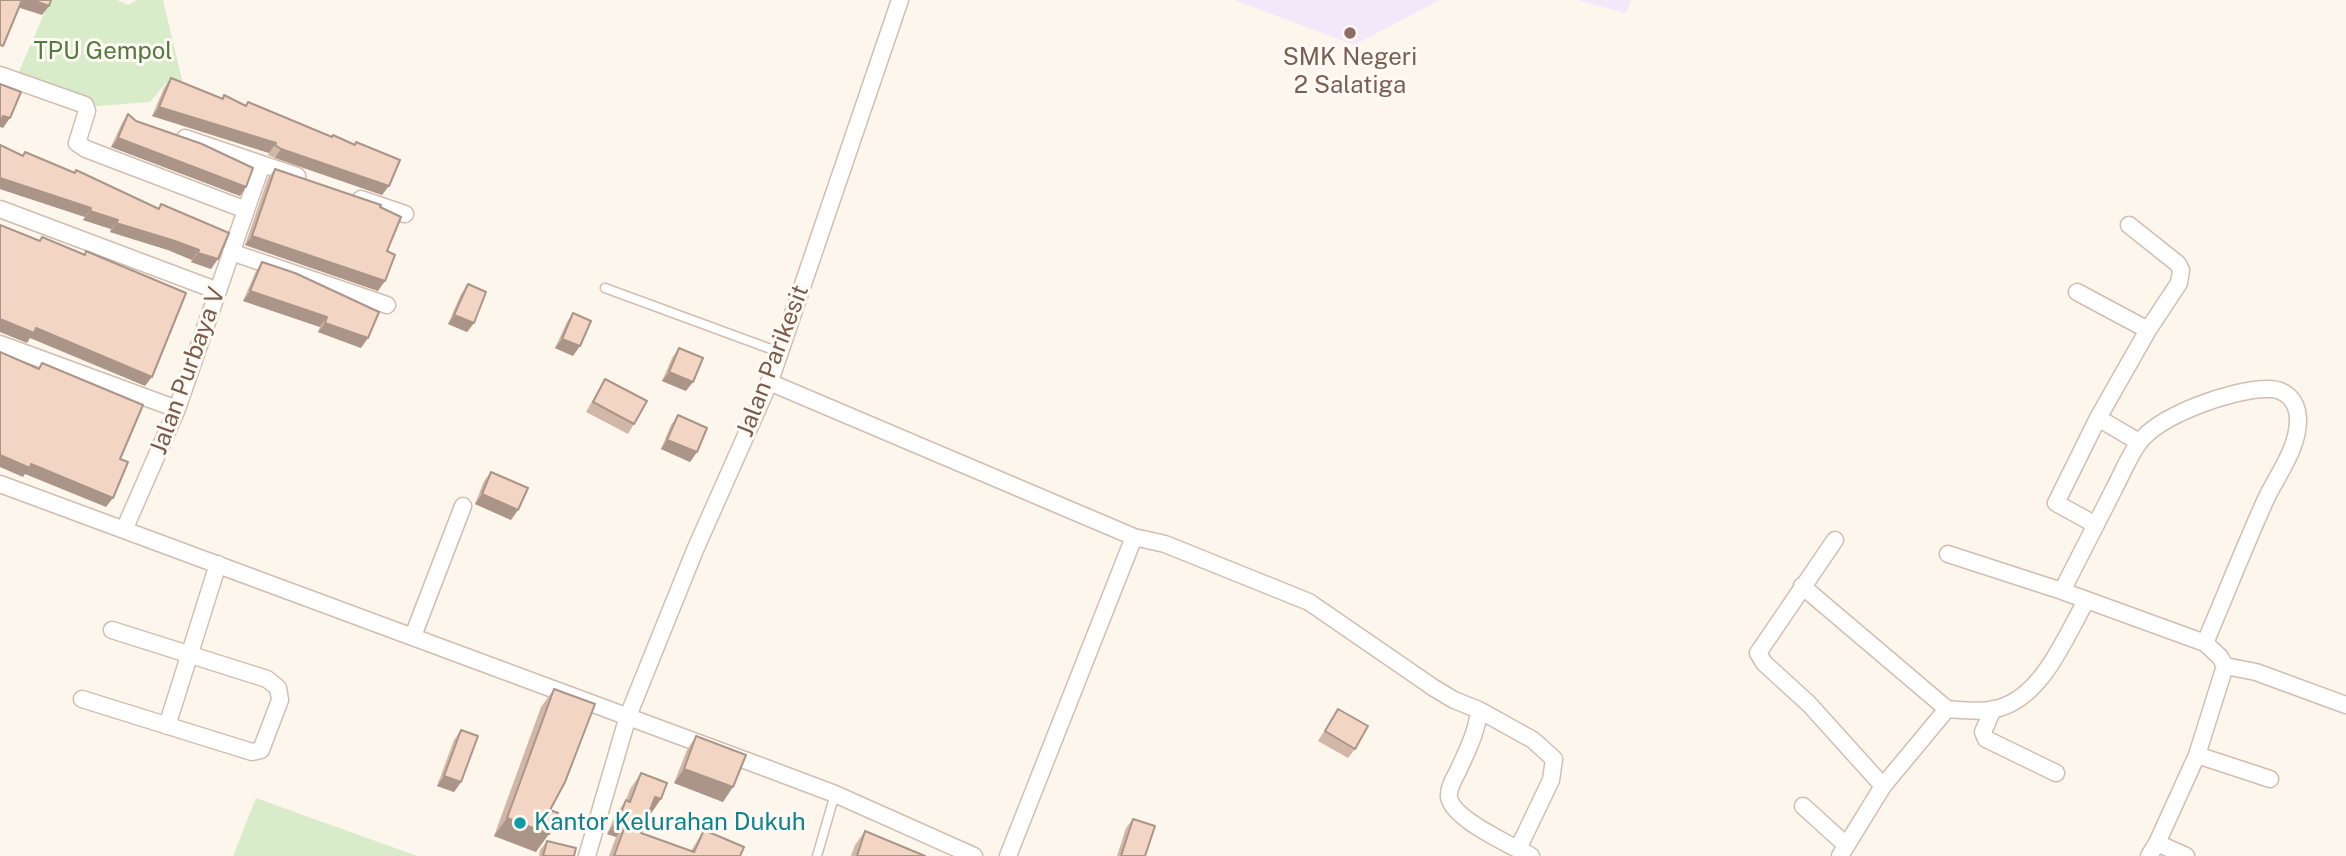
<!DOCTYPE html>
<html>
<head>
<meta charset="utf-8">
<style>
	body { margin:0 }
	canvas { display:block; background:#fdf6ec }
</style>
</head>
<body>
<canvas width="2346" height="856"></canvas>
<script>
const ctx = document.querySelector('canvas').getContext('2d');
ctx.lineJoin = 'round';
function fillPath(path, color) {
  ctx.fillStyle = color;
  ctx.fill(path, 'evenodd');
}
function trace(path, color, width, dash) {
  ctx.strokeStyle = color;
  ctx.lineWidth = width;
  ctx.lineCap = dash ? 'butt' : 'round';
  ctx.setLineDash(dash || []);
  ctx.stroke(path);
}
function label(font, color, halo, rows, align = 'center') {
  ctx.font = font + ' "Public Sans",sans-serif';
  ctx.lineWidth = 6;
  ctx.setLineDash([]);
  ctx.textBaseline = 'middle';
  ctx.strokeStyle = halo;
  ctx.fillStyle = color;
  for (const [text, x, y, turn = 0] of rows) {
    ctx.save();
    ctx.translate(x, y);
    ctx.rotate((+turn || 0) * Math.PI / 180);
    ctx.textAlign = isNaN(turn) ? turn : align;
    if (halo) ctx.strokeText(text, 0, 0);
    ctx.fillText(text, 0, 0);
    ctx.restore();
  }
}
fillPath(new Path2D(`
	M1234,0h206l-86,45z
	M1577,0h54l-5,13z`), '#f3e8fa');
fillPath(new Path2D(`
	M50,0h67l11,5 9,-5h26l20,84 -6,5 -11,-6 -16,19 -53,4 -80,-30z
	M256,798l161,58h-184z`), '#d8ecc9');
const service = new Path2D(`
	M605,288l174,64
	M817,856l18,-62`);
const minor = new Path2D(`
	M0,75l85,30 2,6 -10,32 9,6 160,61
	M185,138l112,38
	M361,199l44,15
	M0,209l218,82
	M231,252l156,53
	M2077,292l71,38
	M0,344l177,65
	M769,382l365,155 31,7 144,58 125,86 20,12 25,10c-2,22 -12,41 -21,61 -4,8 -10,17 -9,26 3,22 62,48 82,59
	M2098,418l50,-88 31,-47 2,-13 -3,-6 -49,-39
	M0,484l766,284 69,26 139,62
	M2096,525l-40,-22 42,-85 41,24
	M124,530l53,-121 85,-245
	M1835,540l-77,113 6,10 45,41 74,82
	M1948,554l114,37 143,52 15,14 5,9
	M1802,586l145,123c14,1 29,3 44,1 50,-8 73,-71 95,-109
	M2062,591c17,-33 34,-67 51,-100 8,-15 15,-33 25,-47 20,-29 95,-55 129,-55 18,-1 30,11 31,29 1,30 -21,57 -33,83 -21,47 -40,95 -60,142
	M413,636l50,-130
	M82,699l170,53 9,-2 19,-50 -2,-12 -11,-9 -155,-49
	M1993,709l-10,23 3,7 70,34
	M1479,710l54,30 21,19 -3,21 -33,69
	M167,726l51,-162
	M2197,755l73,24
	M1803,806l43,39
	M2157,843l29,13
	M587,856l41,-140 67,-166 75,-169 130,-381
	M1008,856l126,-319
	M1840,856l43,-70 64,-77
	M2149,856l8,-13 40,-88 28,-89 31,6 90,33`);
trace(service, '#d1beb0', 11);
trace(minor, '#d1beb0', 19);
trace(service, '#fff', 8);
trace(minor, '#fff', 16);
fillPath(new Path2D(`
	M171,78l51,20 2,-3 22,11 2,-4 84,35 22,8 2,-3 26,53 -107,-37 -7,-3 1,-2 -117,-37 12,-28z
	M128,114l8,7 110,66 -6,9 -129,-49 11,-24z
	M0,145l22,11 3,-4 133,56 3,-4 50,65 -20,-7 1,-2 -24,-10 -58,-18 1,-3 -28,-9 2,-3 -85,-28z
	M275,169l105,38 7,44 -9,40 -133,-46 23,-67z
	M262,262l99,86 -43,-16 2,-5 -77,-26 13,-30z
	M468,284l6,39 -7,9 -19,-8 13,-30z
	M573,313v43l-18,-8 12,-26z
	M679,348l7,43 -24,-10 10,-23z
	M605,379l29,45 -6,10 -42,-22 13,-23z
	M678,415l19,37 -7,10 -29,-13 10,-24z
	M491,472l20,48 -36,-16 9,-23z
	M554,689l-4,121 -14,42 -42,-16 47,-129z
	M1338,709l17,40 -7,9 -30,-17z
	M461,730v52l-7,10 -17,-6 17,-46z
	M696,736l27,66 -49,-19 13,-33z
	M641,773l9,42 -1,-1 -8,19 50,18 13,-21 36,26h-131l7,-19 -9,-3 8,-18 11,-16 4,-11z
	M1133,819l12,37h-28l9,-28z
	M865,831l60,25h-74l4,-11z
	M547,841l27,15h-35l1,-6z`), '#d1b7a8');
fillPath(new Path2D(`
	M21,0h11l17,6 -7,9 -25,-8z
	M159,107l117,36 -7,10 -117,-37z
	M3,116l7,2 -7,10 -3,-1v-7z
	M118,138l128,49 -6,9 -129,-49z
	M281,149l108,37 -7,9 -107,-37z
	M0,178l91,30 -6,9 -85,-28z
	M90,211l28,9 -7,9 -28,-9z
	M116,223l59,18 24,9 -7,10 -24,-10 -58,-18z
	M252,236l133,45 -7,10 -133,-46z
	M198,253l20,6 -7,10 -20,-7z
	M250,291l77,26 -7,10 -77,-26z
	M454,315l20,8 -7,9 -19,-8z
	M0,319l36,9 116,49 -7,9 -115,-48 -3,5 -27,-11z
	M325,323l43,15 -7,10 -43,-16z
	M562,339l18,7 -7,10 -18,-8z
	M669,372l24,10 -7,9 -24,-10z
	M667,440l30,12 -7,10 -29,-13z
	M0,455l31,9 82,34 -7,9 -81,-33 -2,3 -23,-10z
	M482,494l36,16 -7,10 -36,-16z
	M684,769l49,18 -10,15 -49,-19z
	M444,776l17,6 -7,10 -17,-6z
	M655,797l6,2 -11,16 -6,-2z
	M507,818l42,16 -13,18 -42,-16z
	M619,818l8,3 -11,16 -9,-3z`), '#aa9588');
const building = new Path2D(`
	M0,0h22l-19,46 -3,-1z
	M32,0h19l-2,6z
	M171,78l52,21 1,-4 22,11 2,-4 84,35 1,-2 22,10 1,-3 44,18 -11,26 -108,-37 -6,-4 1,-2 -117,-36z
	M0,84l21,8 -11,26 -7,-2 -3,7z
	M128,114l8,7 66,23 51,24 -7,19 -128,-49z
	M0,145l23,11 2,-4 50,21 1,-3 83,39 2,-5 68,29 -11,26 -20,-6 1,-3 -24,-9 -59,-18 2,-3 -28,-9 1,-3 -91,-30z
	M275,169l106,36 -1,2 21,10 -14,34 8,4 -10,26 -133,-45z
	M0,225l40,16 2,-4 43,18 1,-4 100,42 -34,84 -116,-49 -2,5 -34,-14z
	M262,262l33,11 84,39 -11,26 -43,-15 2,-6 -77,-26z
	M468,284l18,8 -12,31 -20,-8z
	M573,313l18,8 -11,25 -18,-7z
	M679,348l24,10 -10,24 -24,-10z
	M0,352l39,17 3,-6 101,42 -23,54 8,3 -15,36 -82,-34 -1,4 -30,-13z
	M605,379l42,22 -13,23 -41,-22z
	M678,415l29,13 -10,24 -30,-12z
	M491,472l37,16 -10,22 -36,-16z
	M554,689l41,15 -30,78 -15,28 8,3 -9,21 -42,-16z
	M1338,709l30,17 -13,23 -30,-18z
	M461,730l17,6 -17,46 -17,-6z
	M696,736l50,19 -13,32 -49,-18z
	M641,773l26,10 -6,16 -6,-2 -14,36 53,19 10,-22 40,17 -4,9h-126l13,-35 -8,-3 7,-18 4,2z
	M1133,819l22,7 -10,30h-24z
	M865,831l60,25h-68z
	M547,841l29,7 -2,8h-31z`);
fillPath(building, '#f3d5c3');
trace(building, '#aa9588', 2);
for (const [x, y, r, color] of [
	[1350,33,7,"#8d6e63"],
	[520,823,7,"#0f9aa8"]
]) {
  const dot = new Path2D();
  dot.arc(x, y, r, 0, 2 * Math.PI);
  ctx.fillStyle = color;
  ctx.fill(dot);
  trace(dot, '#fffaf3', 2.5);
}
label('24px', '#537a41', '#fffaf3', [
	["TPU Gempol",103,52]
]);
label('24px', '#785e54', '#fffaf3', [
	["SMK Negeri",1350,58],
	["2 Salatiga",1350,86]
]);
label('24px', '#7a5c4d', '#fffaf3', [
	["Jalan Parikesit",773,361,-69],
	["Jalan Purbaya V",188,371,-70]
]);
label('24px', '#0d838f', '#fffaf3', [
	["Kantor Kelurahan Dukuh",534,823]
], 'left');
</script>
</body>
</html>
